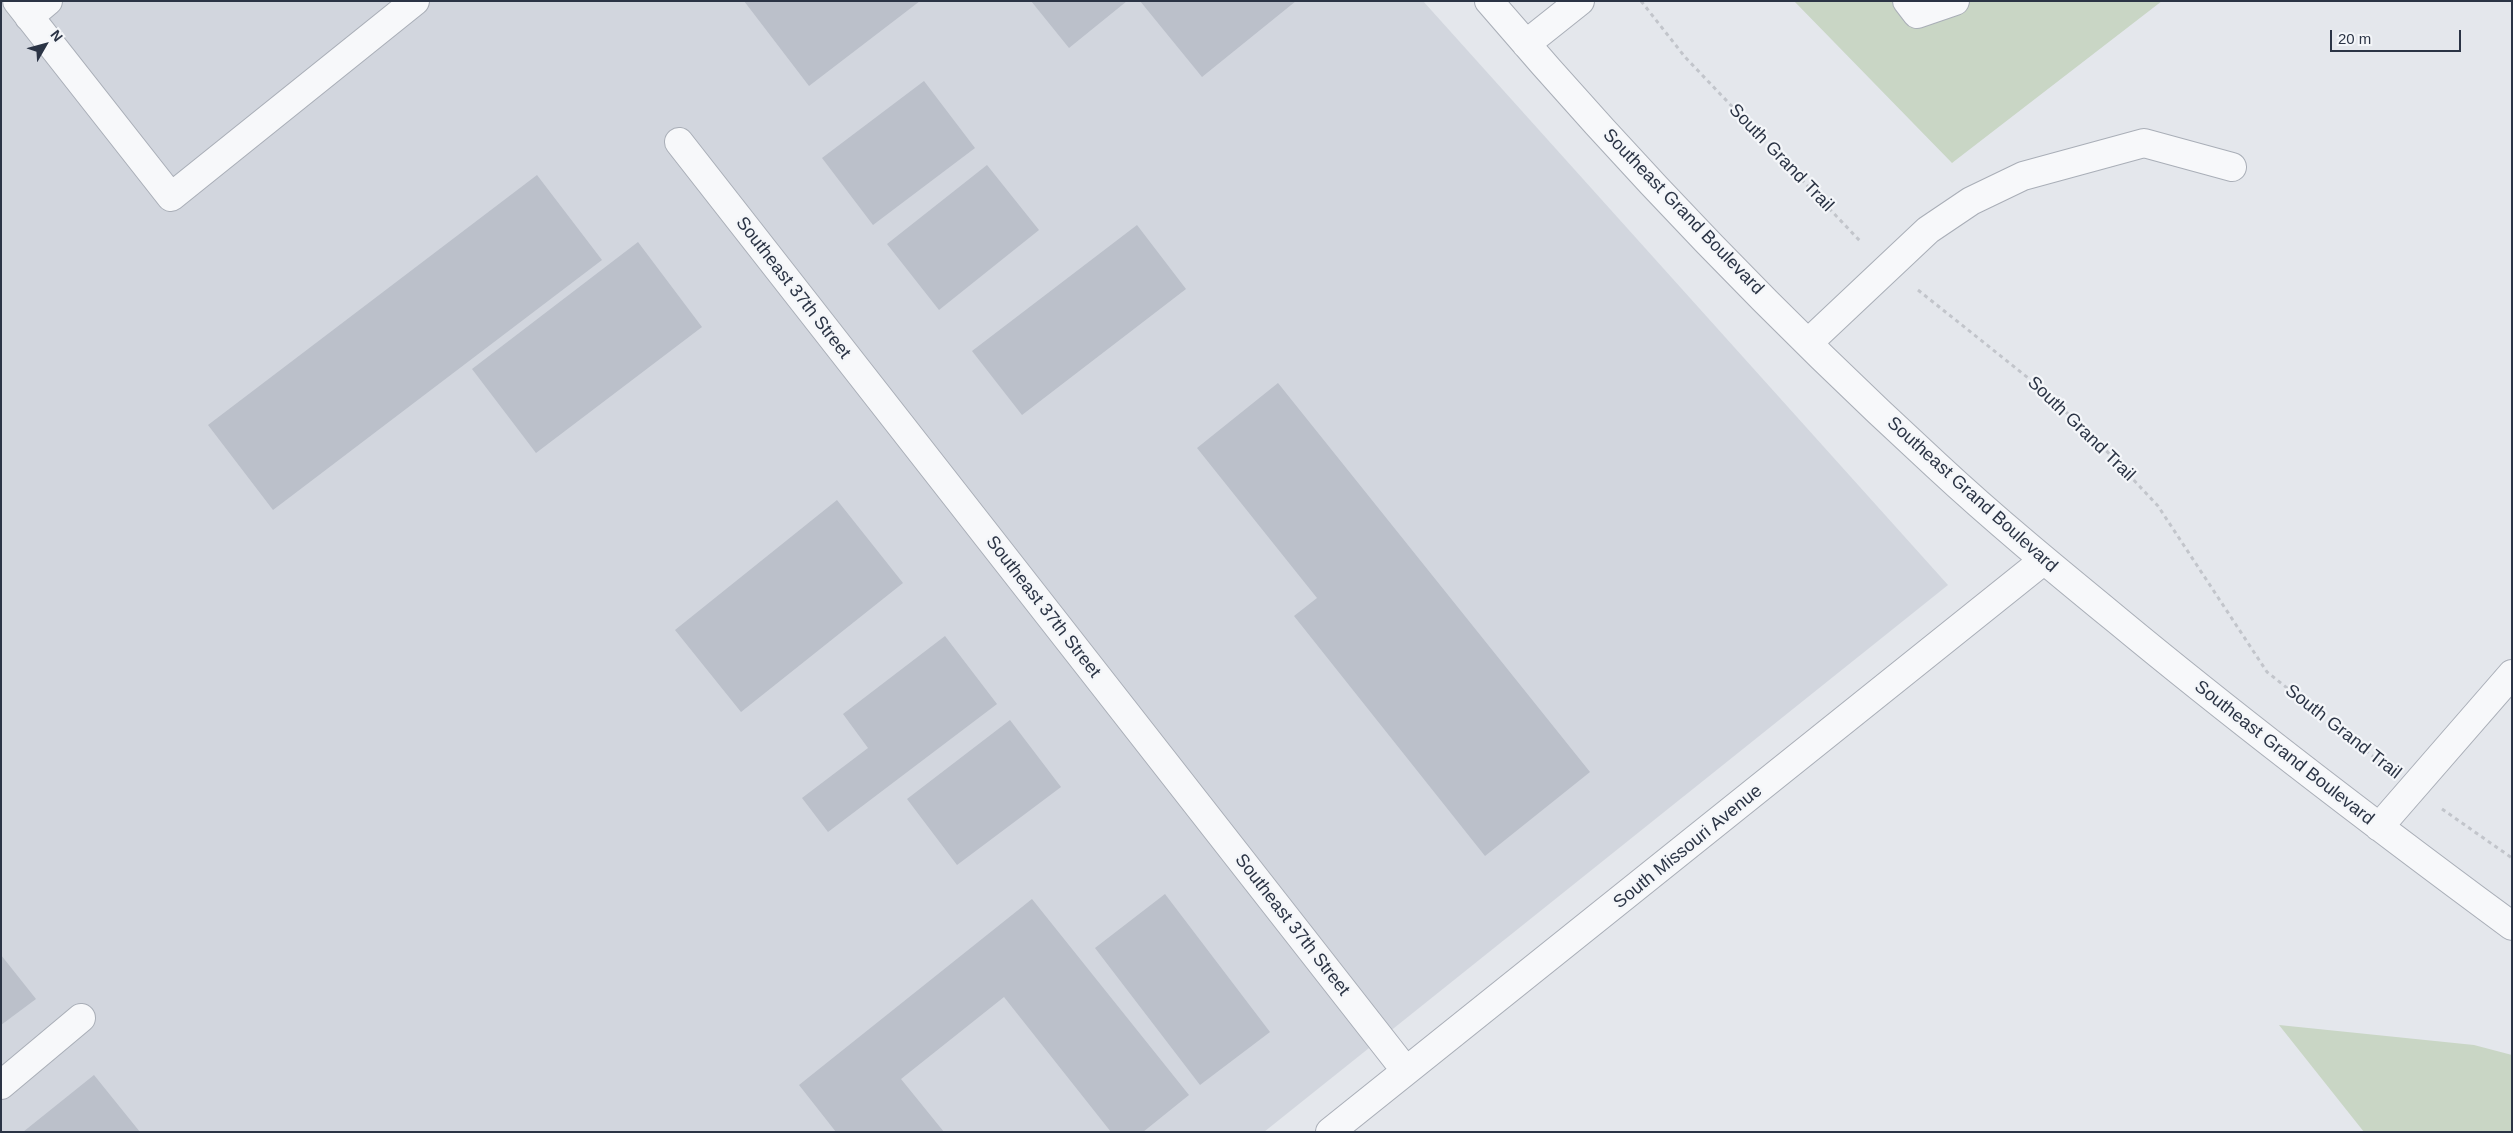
<!DOCTYPE html>
<html>
<head>
<meta charset="utf-8">
<style>
	body { margin:0 }
	#map { position:relative; width:2513px; height:1133px; overflow:hidden; background:#e4e7ec; font-family:Arial,sans-serif }
	canvas { display:block }
	.frame { position:absolute; inset:0; border:2px solid #2b3445; pointer-events:none }
	.north { position:absolute; left:20px; top:20px; width:50px; height:50px; -webkit-text-stroke:4px #f4f6f9; paint-order:stroke; rotate:52deg; font-size:14px; font-weight:700; line-height:20px; text-align:center; color:#2b3445 }
	.north::after { content:''; display:block; margin:auto; width:18px; height:22px; background:#2b3445; clip-path:polygon(50% 0,100% 100%,50% 72%,0 100%) }
	.scale { position:absolute; left:2330px; top:30px; width:131px; height:22px; box-sizing:border-box; border:2px solid #2b3445; border-top:0; padding-left:6px; font-size:15px; line-height:18px; white-space:nowrap; color:#2b3445; -webkit-text-stroke:4px #f4f6f9; paint-order:stroke }
</style>
</head>
<body>
<div id="map">
<canvas width="2513" height="1133"></canvas>
<div class="frame"></div>
<div class="north">N</div>
<div class="scale">20 m</div>
</div>
<script>
const ctx = document.querySelector('canvas').getContext('2d');
ctx.lineJoin = 'round';
function fillPath(path, color) {
  ctx.fillStyle = color;
  ctx.fill(path, 'evenodd');
}
function trace(path, color, width, dash) {
  ctx.strokeStyle = color;
  ctx.lineWidth = width;
  ctx.lineCap = dash ? 'butt' : 'round';
  ctx.setLineDash(dash || []);
  ctx.stroke(path);
}
function label(font, color, halo, rows, align = 'center') {
  ctx.font = font + ' Arial,sans-serif';
  ctx.lineWidth = 4.5;
  ctx.setLineDash([]);
  ctx.textBaseline = 'middle';
  ctx.strokeStyle = halo;
  ctx.fillStyle = color;
  for (const [text, x, y, turn = 0] of rows) {
    ctx.save();
    ctx.translate(x, y);
    ctx.rotate((+turn || 0) * Math.PI / 180);
    ctx.textAlign = isNaN(turn) ? turn : align;
    if (halo) ctx.strokeText(text, 0, 0);
    ctx.fillText(text, 0, 0);
    ctx.restore();
  }
}
fillPath(new Path2D(`
	M1,1h1422l525,584 -684,547h-1263z`), '#d2d6de');
fillPath(new Path2D(`
	M1794,1h368l-210,162z
	M2279,1025l195,20 38,10v77h-148z`), '#c9d6c5');
fillPath(new Path2D(`
	M744,1h176l-111,85z
	M1031,1h96l-58,47z
	M1140,1h156l-94,76z
	M924,81l51,67 -102,77 -51,-67z
	M987,165l52,65 -100,80 -52,-66z
	M537,175l65,85 -329,250 -65,-85z
	M1137,225l49,64 -164,126 -50,-64z
	M638,242l64,85 -166,126 -64,-84z
	M1278,383l312,389 -105,84 -191,-240 23,-18 -120,-150z
	M837,500l66,83 -162,129 -66,-82z
	M945,636l52,68 -169,128 -26,-34 66,-50 -25,-34z
	M1010,720l51,67 -104,78 -50,-66z
	M1165,894l105,138 -70,53 -105,-137z
	M1032,899l157,196 -46,37h-32l-107,-135 -103,82 43,53h-108l-37,-47z
	M1,955l35,44 -35,26z
	M94,1075l46,57h-117z`), '#bbc0ca');
const minor = new Path2D(`
	M17,1l154,196 244,-196
	M1489,1c140,164 290,320 448,465 58,54 119,104 180,154 128,106 261,207 395,306
	M1907,1l10,13 38,-13
	M29,17l19,-16
	M1526,44l54,-43
	M679,142l727,929
	M1808,343l120,-113 43,-29 52,-25 121,-33 88,24
	M2379,827l133,-153
	M1,1085l80,-67
	M1330,1132l714,-572`);
trace(minor, '#a9aeb7', 30);
trace(new Path2D(`
	M1641,1l44,56 176,185
	M1918,290l119,95 63,59 58,62 109,166 117,93
	M2442,809l70,49`), '#c2c5cb', 3, [4, 4]);
trace(minor, '#f7f8fa', 28);
label('18px', '#2b3445', '#f4f6f9', [
	["South Grand Trail",1781,158,46],
	["Southeast Grand Boulevard",1683,212,46],
	["Southeast 37th Street",793,288,52],
	["South Grand Trail",2081,429,44],
	["Southeast Grand Boulevard",1972,495,42],
	["Southeast 37th Street",1043,607,52],
	["South Grand Trail",2343,732,38],
	["Southeast Grand Boulevard",2284,753,38],
	["South Missouri Avenue",1688,847,-39],
	["Southeast 37th Street",1292,925,52]
]);
</script>
</body>
</html>
